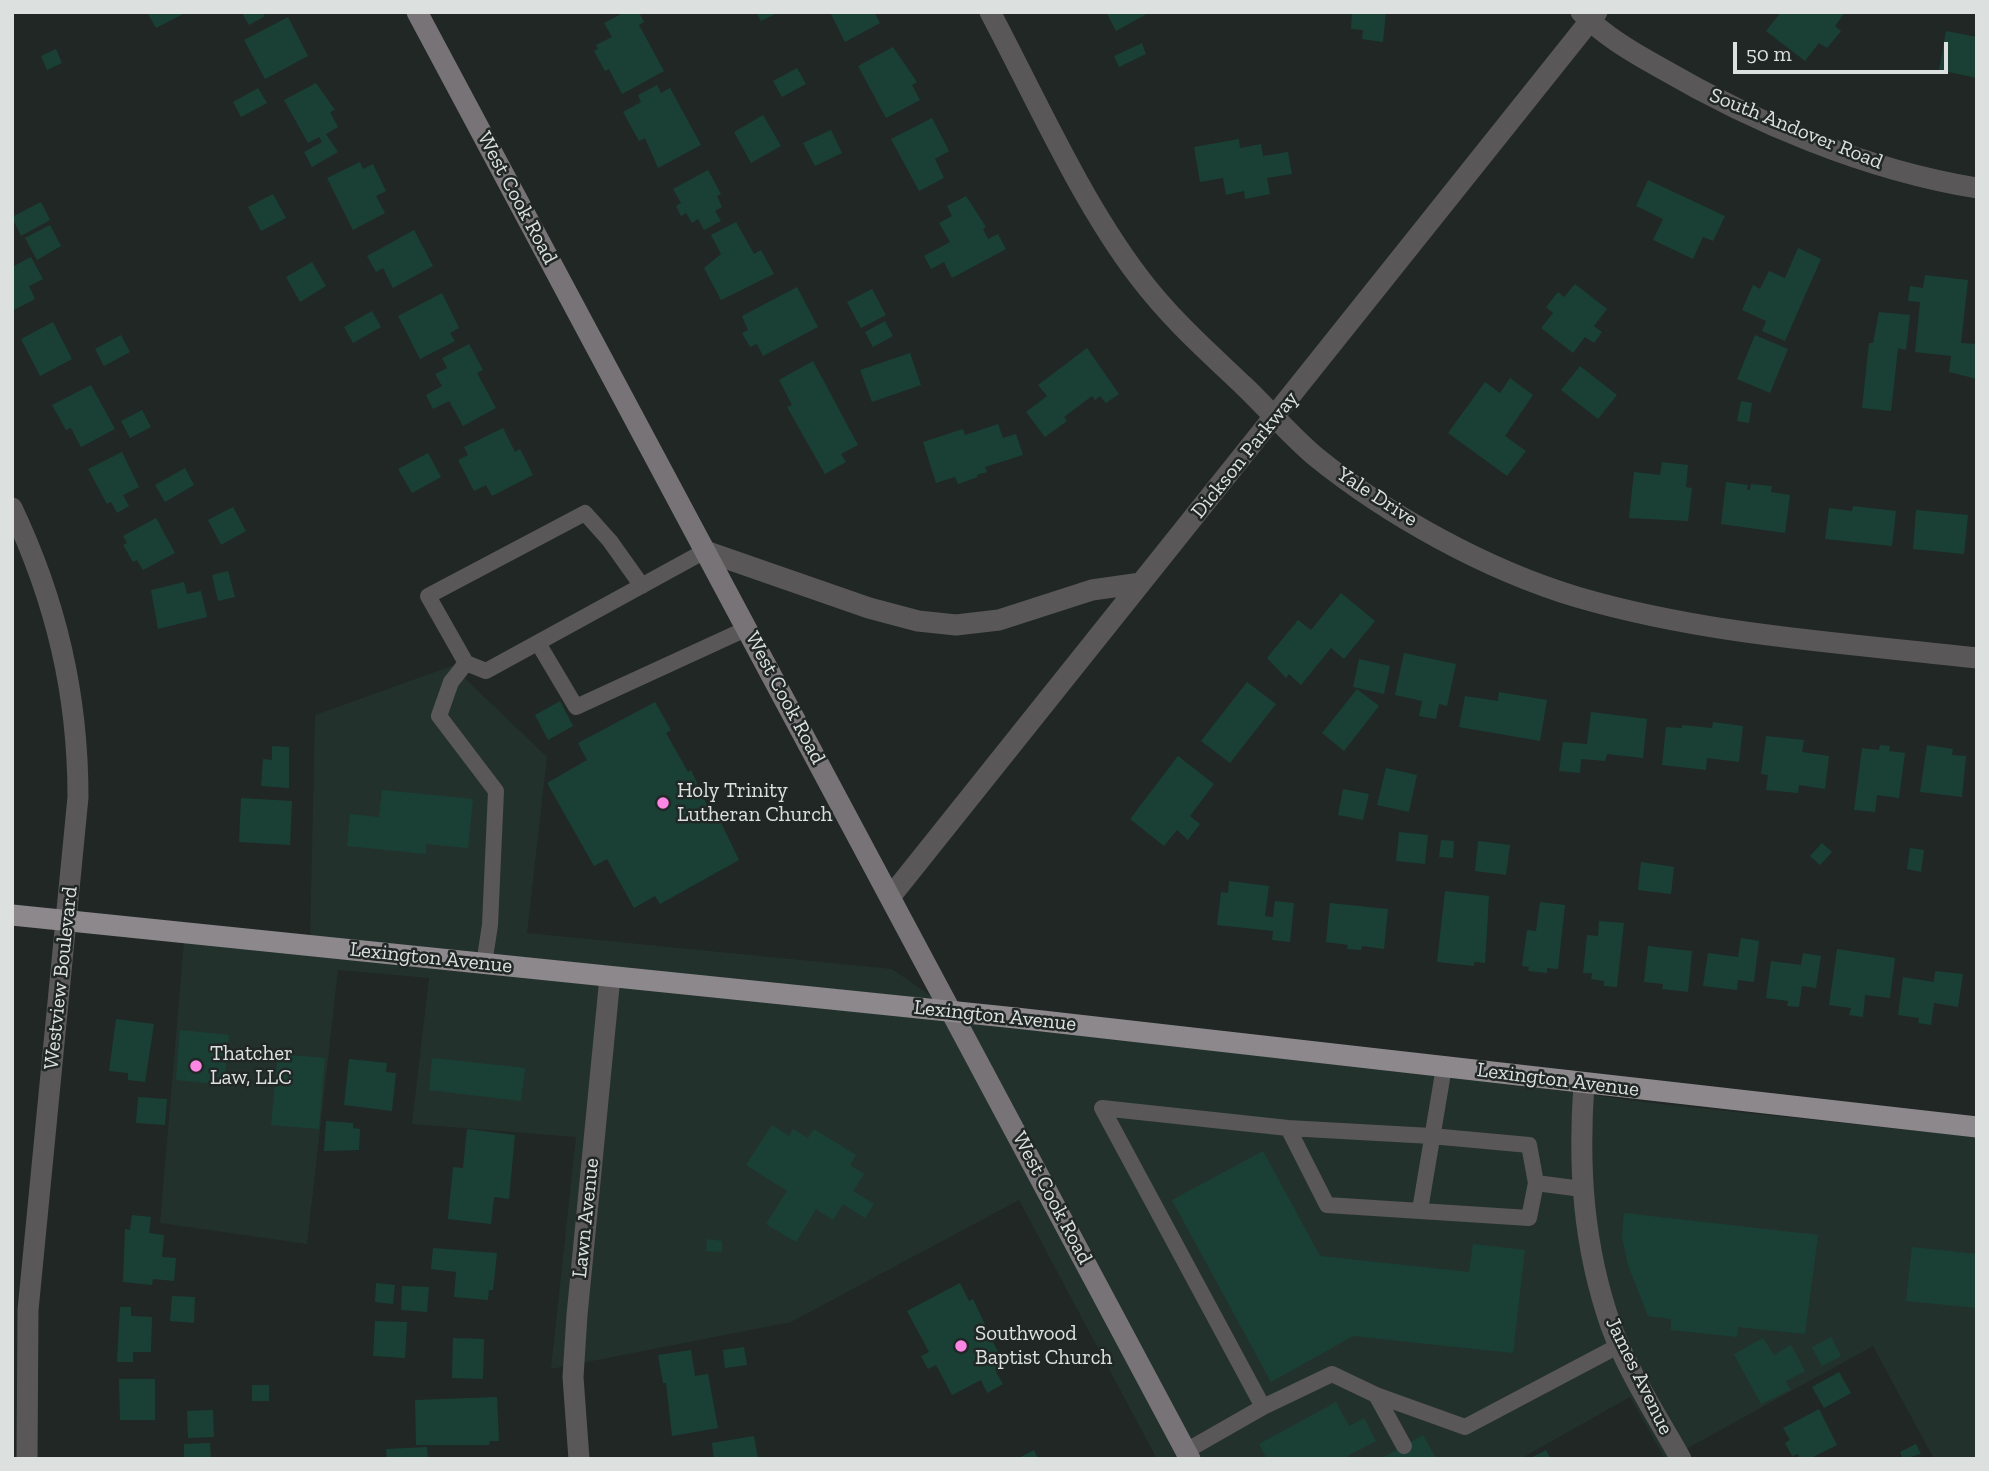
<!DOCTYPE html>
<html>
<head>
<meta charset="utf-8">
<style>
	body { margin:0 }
	#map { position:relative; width:1989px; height:1471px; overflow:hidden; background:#202725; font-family:"Zilla Slab",serif }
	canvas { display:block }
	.frame { position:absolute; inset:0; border:14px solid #dce1df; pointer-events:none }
	.scale { position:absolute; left:1733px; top:42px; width:215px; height:32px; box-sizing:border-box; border:4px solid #dce1df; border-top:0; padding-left:9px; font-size:21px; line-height:24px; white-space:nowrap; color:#dce1df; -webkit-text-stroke:5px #202725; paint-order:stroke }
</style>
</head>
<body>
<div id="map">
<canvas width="1989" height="1471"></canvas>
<div class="frame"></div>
<div class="scale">50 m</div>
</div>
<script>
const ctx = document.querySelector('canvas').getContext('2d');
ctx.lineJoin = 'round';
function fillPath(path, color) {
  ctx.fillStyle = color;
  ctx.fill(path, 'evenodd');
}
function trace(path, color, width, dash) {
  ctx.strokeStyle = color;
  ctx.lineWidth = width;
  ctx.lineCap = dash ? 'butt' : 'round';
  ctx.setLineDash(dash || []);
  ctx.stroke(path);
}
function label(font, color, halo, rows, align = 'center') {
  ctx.font = font + ' "Zilla Slab",serif';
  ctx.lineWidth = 5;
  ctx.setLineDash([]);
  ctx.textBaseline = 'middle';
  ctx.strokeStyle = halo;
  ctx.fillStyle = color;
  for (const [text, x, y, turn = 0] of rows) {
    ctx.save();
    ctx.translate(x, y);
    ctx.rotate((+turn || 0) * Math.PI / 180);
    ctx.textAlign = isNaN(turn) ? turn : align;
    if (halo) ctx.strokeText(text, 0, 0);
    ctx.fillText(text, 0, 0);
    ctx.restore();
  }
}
fillPath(new Path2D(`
	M452,666l95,91 -20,176 365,36 62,43 347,43 349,48 327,34v322h-43l-61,-113 -205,113h-3l-35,-62 -110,62h-363l-138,-259 -228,122 -240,47 25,-232 -164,-13 17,-146 -91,-8 -31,274 -147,-21 25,-292 125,11 5,-227z`), '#23312c');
fillPath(new Path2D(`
	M147,12h40l-31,16z
	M262,12l3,4 -16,9 -7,-12z
	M625,12h14l5,10 -5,3 25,46 -42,23 -13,-25 -4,2 -11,-20 4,-2 -2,-4 16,-8 -8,-14z
	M756,12h23l-18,9z
	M830,12h44l6,11 -35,19z
	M1106,12h44l-34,19z
	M1352,12h34l-3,30 -21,-3 1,-9 -12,-1z
	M1781,12h64l-10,14 6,5 -14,17 -8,-5 -14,18 -39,-30z
	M288,17l20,39 -43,23 -21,-39z
	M1946,31l31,6v41l-38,-8z
	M1142,43l4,11 -27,13 -5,-11z
	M893,47l24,35 -5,3 8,15 -34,18 -28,-52z
	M56,49l6,14 -15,7 -6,-14z
	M797,68l9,16 -24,13 -9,-16z
	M316,83l19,27 -5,2 8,15 -12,7 12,18 -26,15 -8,-15 18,-10 -3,-5 -11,6 -24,-43z
	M657,85l4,8 9,-5 31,57 -43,23 -13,-30 -6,3 -16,-29 18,-10 -3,-7z
	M258,88l9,15 -26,14 -8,-15z
	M763,115l18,31 -30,17 -17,-31z
	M932,118l17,33 -14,8 9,19 -25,13 -28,-52z
	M831,130l11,23 -27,13 -12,-23z
	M1239,139l1,9 21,-4 2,12 25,-4 4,22 -25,4 3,16 -25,5 -1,-8 -18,4 -3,-17 -23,4 -6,-35z
	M360,162l3,7 10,-5 13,27 -10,5 9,17 -32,17 -26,-52z
	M708,170l13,24 -4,2 5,11 -7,4 6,10 -17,9 -6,-11 -6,4 -6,-10 -5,3 -5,-10 5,-3 -8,-14z
	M1648,180l77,36 -12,25 -10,-4 -10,22 -40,-19 10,-21 -27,-13z
	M273,194l13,24 -25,13 -13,-24z
	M966,196l20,31 -3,2 5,10 10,-5 8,15 -54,29 -8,-16 -13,7 -7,-13 26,-14 -11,-19 13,-7 -5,-10z
	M41,202l9,18 -29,16 -9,-19z
	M736,222l18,32 7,-4 13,24 -53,26 -17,-32 17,-14 -10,-19z
	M50,225l11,21 -24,14 -12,-22z
	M414,230l19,36 -40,22 -10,-20 -7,4 -9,-16z
	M1798,248l23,11 -36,82 -23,-10 4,-10 -24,-11 11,-25 7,4 9,-18 16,7z
	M31,257l12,22 -14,7 6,13 -23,12v-44z
	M312,262l14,24 -26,16 -14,-25z
	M1925,275l43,5 -7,63 16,1v35l-28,-7 2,-16 -36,-4 5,-50 -12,-1 2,-15 13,2z
	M1575,284l32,25 -13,17 8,6 -8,11 -9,-6 -12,16 -32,-25 12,-15 -7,-6 12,-15 6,5z
	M797,287l21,40 -55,29 -6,-12 -7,3 -8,-14 6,-3 -6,-14z
	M872,289l14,26 -25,13 -14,-26z
	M442,293l17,35 -9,5 5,8 -35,18 -22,-43z
	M372,311l9,16 -28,16 -9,-16z
	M1879,312l31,3 -4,35 -8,-2 -7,63 -29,-3 7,-65h4z
	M885,321l8,15 -20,11 -8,-15z
	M53,322l19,37 -32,17 -19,-37z
	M121,335l9,17 -26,14 -9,-17z
	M1755,335l33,14 -18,44 -33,-14z
	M469,344l14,26 -6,3 19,35 -33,18 -14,-25 -16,8 -7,-14 16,-9 -7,-12 12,-6 -5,-10z
	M1087,348l32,46 -13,9 -6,-7 -5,4 -3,-4 -28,21 3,4 -22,16 -19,-25 21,-16 -9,-11z
	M910,353l11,32 -49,17 -12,-32z
	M813,361l45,84 -17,9 5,8 -21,12 -38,-67 5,-2 -13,-25z
	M1580,366l37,29 -19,24 -37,-29z
	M1510,378l23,17 -28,41 21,15 -19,25 -59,-43 37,-51 15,11z
	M91,385l24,44 -34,18 -10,-19 -5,2 -14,-25z
	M1741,401l11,2 -3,20 -12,-2z
	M142,410l9,17 -21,11 -9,-17z
	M998,424l5,14 13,-4 7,21 -38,12 2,5 -10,3 1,2 -20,7 -3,-7 -19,6 -13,-41 40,-13 2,6z
	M503,428l12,24 5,-3 13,26 -41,21 -6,-11 -12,6 -16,-31 10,-5 -4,-8z
	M122,452l17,35 -16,8 6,11 -12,7 -6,-11 -4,2 -19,-35z
	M428,453l13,24 -29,16 -14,-24z
	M1662,462l26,3 -2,22 6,1 -4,33 -59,-3 5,-46 26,3z
	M185,468l9,17 -29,17 -10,-17z
	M1726,482l22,3 -1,5h3l1,-6 21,2 -1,6 19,3 -5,38 -64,-9z
	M1853,506l43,5 -4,35 -67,-7 4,-31 23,3z
	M233,507l13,24 -25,14 -13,-25z
	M1916,510l52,5 -4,39 -51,-5z
	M156,518l19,35 -32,17 -6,-10 -4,2 -10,-17 4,-2 -4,-7z
	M228,571l7,26 -17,4 -6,-26z
	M184,582l3,12 14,-3 6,26 -49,12 -7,-39z
	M1341,593l34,28 -31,38 -13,-11 -30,37 -12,-11 -3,4 -19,-20 31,-38 13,10z
	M1404,653l52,11 -9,42 -8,-2 -3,15 -17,-3 3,-15 -27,-6z
	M1359,659l31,7 -6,28 -31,-7z
	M1247,682l29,22 -46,59 -29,-22z
	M1357,689l22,17 -35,45 -22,-18z
	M1499,692l48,8 -7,41 -81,-14 6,-31 33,5z
	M560,701l13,25 -25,14 -13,-25z
	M655,702l16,28 -5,3 22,39 3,-2 20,44 5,-2 23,48 -79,44 -5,-8 -21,12 -27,-49 -13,7 -47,-83 40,-23 -9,-17z
	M1591,712l56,7 -4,39 -36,-4 -2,7 -24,-2 -1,14 -21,-2 4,-29 24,2z
	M1713,722l30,4 -4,36 -32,-4 -1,12 -44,-5 4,-38 16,1v-3l30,3z
	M1766,736l38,4 -2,12 27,4 -4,33 -26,-4 -1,8 -32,-3 2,-15 -7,-1z
	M1880,745l10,1 -1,5 16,2 -6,45 -22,-3 -2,17 -21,-2 8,-62 17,2z
	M1927,745l26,4 -1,6 14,1 -4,41 -42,-5z
	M272,746l17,1v41l-28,-2 2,-27 9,1z
	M1178,756l36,28 -24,32 10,8 -12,16 -11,-10 -13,16 -34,-27z
	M1386,768l31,7 -8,37 -32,-7z
	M1343,789l26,5 -6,26 -25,-5z
	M382,790l91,9 -5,49 -42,-4v10l-79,-8 3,-32 29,3z
	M241,798l51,3 -2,44 -51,-3z
	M1399,832l29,3 -3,29 -29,-3z
	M1441,840l13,1 -1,17 -14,-1z
	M1478,841l32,4 -4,30 -31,-4z
	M1822,843l10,9 -12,13 -10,-9z
	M1910,848l14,2 -3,22 -14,-3z
	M1641,862l33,5 -3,27 -33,-4z
	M1229,881l40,5 -4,30 8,1 2,-16 19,2 -4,39 -18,-2 1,-9 -56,-6 4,-33 7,1z
	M1445,891l44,5 -4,67 -11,-1v4l-37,-4z
	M1540,902l25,3 -7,64 -11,-1v5l-19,-2 1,-4 -7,-1 5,-36 9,1z
	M1330,903l58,6 -4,40 -22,-3 -1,4 -14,-1 1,-4 -22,-3z
	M1599,921l25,2 -7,64 -13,-1v-5l-13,-2 1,-6h-9l4,-38 11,1z
	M1741,938l18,3 -5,41 -16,-2 -1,10 -34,-4 5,-33 30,4z
	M1648,946l44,5 -4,41 -26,-3 1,-5 -19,-2z
	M1837,949l58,9 -5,40 -25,-3 -2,22 -14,-2 2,-7 -22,-3z
	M1803,953l18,3 -5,32 -14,-2 -3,21 -12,-1 1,-5 -22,-3 5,-37 30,4z
	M1935,971l28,3 -5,33 -24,-4 -3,22 -13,-2 1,-5 -21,-3 5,-38 31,5z
	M116,1019l38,5 -9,58 -17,-2v-7l-19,-2z
	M180,1030l49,5 -5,50 -48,-5z
	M278,1054l47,4 -6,71 -48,-4z
	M432,1058l93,10 -4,33 -92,-11z
	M349,1059l38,4 -1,9 10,1 -4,38 -48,-6z
	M138,1097l29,2 -2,26 -29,-2z
	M326,1121l27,2v5l7,1 -1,21 -35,1z
	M772,1125l17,11 4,-7 15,9 6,-9 42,26 -6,10 14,9 -11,17 21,13 -9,14 -22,-14 -10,16 -17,-11 -20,33 -30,-18 21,-33 -41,-26z
	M467,1129l48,6 -6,64 -15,-2 -3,27 -43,-5 5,-52 10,1z
	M1263,1151l57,105 149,16 4,-28 52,6 -12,103 -160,-17 -82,46 -99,-182z
	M1624,1213l194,22 -13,99 -67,-7 -1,10 -66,-7v-11l-23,-3 -20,-51 -6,-29z
	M132,1215l19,2 -2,16 15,2 -2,22 14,1 -2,23 -21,-2 -1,6 -29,-3 2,-53 5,1z
	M707,1239l15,2v11l-16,-1z
	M1912,1247l65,7v54l-71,-7z
	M433,1248l64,5 -4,37h-4l-1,10 -34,-3 2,-25 -25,-3z
	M376,1283l19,2 -2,19 -18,-2z
	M960,1283l9,18 4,-2 32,68 -9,5 7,12 -16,9 -6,-13 -29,15 -16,-30 -8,4 -7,-13 8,-4 -22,-41z
	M402,1286l27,1 -2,25 -26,-2z
	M172,1296l23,1 -1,26 -24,-2z
	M120,1307h11v9l21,1 -1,35h-18v10h-16z
	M375,1321l32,1 -2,36 -32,-2z
	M1831,1337l10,19 -19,10 -10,-19z
	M453,1338l31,1 -1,40 -31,-1z
	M1763,1338l11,17 17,-10 14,26 -19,10 4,9 -29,14 -27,-50z
	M744,1347l3,18 -22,3 -2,-18z
	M691,1350l4,26 13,-2 10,54 -46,8 -6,-53h-3l-5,-28z
	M1839,1372l12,21 -27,15 -12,-21z
	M119,1379h36v41h-35z
	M252,1385h17v16h-17z
	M497,1397l2,44h-9l-1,4h-73l-1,-45z
	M1336,1402l13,24 15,-8 12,23 -34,18h-75l-8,-15z
	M1819,1409l18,36 -28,14h-9l-2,-5 -6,2 -7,-13 5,-3 -7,-12z
	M213,1410l1,27 -26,1 -1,-27z
	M1423,1435l13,24h-56l24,-13z
	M754,1436l4,23h-44l-2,-16z
	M210,1443l1,16h-27v-15z
	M1916,1444l5,10 -18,5 -3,-7z
	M427,1447l1,12h-41l-1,-10z
	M1034,1450l4,9h-21z
	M1546,1450l5,9h-22z`), '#1a4036');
trace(new Path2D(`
	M642,586l-32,-45 -25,-28 -157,83 38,67 20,8 219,-120
	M538,643l38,64 172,-79
	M466,663l-15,19 -12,34 57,75 -6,134 -6,39
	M1536,1183l-7,-38 -98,-9 -143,-8 39,77 202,13 7,-35 46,6
	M1420,1210l24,-143
	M1376,1395l28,51
	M1263,1407l69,-33 44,21 89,32 155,-82
	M1186,1451l77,-44 -161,-299 186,20`), '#5a5759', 16);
trace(new Path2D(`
	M990,12c45,85 91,189 149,265 30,40 68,74 105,109 24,23 47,50 72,71 73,59 171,113 261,140 129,38 267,46 400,61
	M1581,12c22,23 51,40 78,55 96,56 207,103 318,121
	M12,508c44,93 66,186 66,289l-50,513 -1,149
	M705,551l164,57 49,13 38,4 43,-5 93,-30 49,-7
	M891,896l706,-884
	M1584,1083c-6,84 -1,163 27,243 17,46 46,90 70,133
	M579,1459l-6,-82 4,-62 33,-338`), '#5a5759', 21);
trace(new Path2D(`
	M417,12l773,1447`), '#777376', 21);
trace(new Path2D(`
	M12,915l1004,103 961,109`), '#8d888c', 21);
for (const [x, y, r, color] of [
	[663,803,7,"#fc86e3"],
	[196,1066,7,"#fc86e3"],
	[961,1346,7,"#fc86e3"]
]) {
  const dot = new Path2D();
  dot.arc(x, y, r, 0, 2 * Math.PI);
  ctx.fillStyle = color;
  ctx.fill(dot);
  trace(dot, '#202725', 2.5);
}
label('21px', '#dce1df', '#202725', [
	["South Andover Road",1796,129,22],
	["West Cook Road",517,198,62],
	["Dickson Parkway",1245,455,-51],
	["Yale Drive",1377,497,33],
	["West Cook Road",785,698,62],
	["Lexington Avenue",431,958,6],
	["Westview Boulevard",61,978,-84],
	["Lexington Avenue",995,1016,6],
	["Lexington Avenue",1558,1080,7],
	["West Cook Road",1052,1198,62],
	["Lawn Avenue",586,1218,-84],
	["James Avenue",1639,1376,64]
]);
label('21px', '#dce1df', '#202725', [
	["Holy Trinity",677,791],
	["Lutheran Church",677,815],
	["Thatcher",210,1054],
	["Law, LLC",210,1078],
	["Southwood",975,1334],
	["Baptist Church",975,1358]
], 'left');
</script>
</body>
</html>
